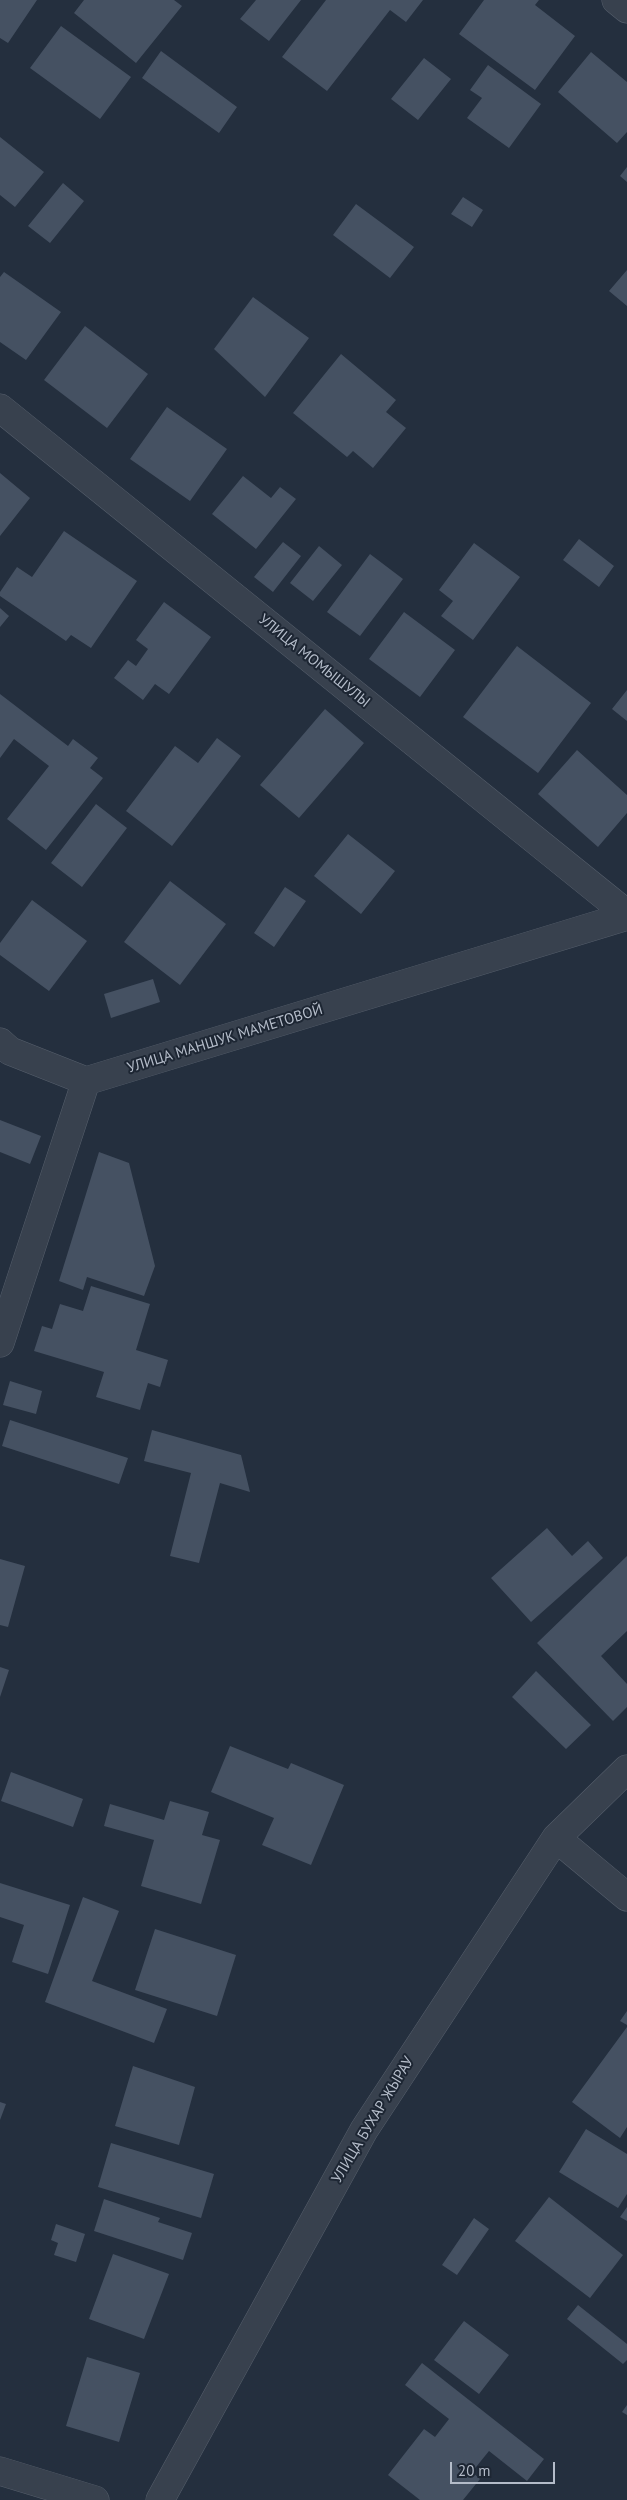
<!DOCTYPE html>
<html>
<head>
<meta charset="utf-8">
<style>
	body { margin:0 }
	#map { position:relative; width:627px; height:2500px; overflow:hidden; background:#242f3e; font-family:"PT Sans",sans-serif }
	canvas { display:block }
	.scale { position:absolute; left:450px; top:2462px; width:105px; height:22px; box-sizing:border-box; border:2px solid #b4bcc9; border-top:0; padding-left:6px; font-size:15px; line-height:18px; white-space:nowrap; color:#b4bcc9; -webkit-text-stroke:4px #1d2633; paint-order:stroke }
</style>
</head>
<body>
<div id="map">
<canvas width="627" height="2500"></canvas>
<div class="scale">20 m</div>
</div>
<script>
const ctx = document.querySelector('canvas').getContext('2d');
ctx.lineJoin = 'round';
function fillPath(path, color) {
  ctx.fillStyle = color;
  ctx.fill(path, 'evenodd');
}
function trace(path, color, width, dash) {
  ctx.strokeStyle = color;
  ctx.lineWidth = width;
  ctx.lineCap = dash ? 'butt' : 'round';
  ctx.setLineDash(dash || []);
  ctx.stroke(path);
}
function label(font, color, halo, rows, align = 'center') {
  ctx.font = font + ' "PT Sans",sans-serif';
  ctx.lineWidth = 4;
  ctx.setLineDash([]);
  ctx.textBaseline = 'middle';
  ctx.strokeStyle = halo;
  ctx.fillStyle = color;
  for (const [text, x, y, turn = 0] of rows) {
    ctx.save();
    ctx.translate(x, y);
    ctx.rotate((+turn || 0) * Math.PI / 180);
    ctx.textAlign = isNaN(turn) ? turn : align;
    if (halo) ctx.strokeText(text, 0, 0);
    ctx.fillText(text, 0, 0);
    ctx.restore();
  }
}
fillPath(new Path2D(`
	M0,0h37l-29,43 -8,-5z
	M84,0h90l8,6 -46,57 -62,-50z
	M256,0h45l-32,41 -29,-22z
	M326,0h97l-17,22 -16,-12 -63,81 -45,-34z
	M484,0h55l-4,5 40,31 -40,54 -76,-56z
	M61,26l70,51 -31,42 -70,-51z
	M161,51l76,56 -18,26 -77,-55z
	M591,52l36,30v50l-10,11 -59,-51z
	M424,58l27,21 -33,41 -27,-21z
	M488,65l53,39 -32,44 -42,-30 15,-20 -12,-8z
	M0,137l44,35 -29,35 -15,-12z
	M627,167v15l-7,-6z
	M63,183l21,18 -34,42 -22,-17z
	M463,197l20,13 -11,17 -21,-13z
	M356,204l58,43 -24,31 -57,-43z
	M627,270v36l-18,-15z
	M4,272l57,40 -35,48 -26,-18v-65z
	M253,297l56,41 -44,59 -51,-48z
	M85,326l63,48 -41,54 -63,-48z
	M341,354l55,46 -10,12 20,16 -33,40 -20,-17 -6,6 -54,-44z
	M167,407l60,42 -37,52 -60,-42z
	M0,473l30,25 -30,38z
	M243,476l28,22 9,-11 16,12 -40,50 -44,-35z
	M64,531l73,50 -46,67 -20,-13 -5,6 -66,-45v-4l17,-25 15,10z
	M579,539l35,27 -15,21 -36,-27z
	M283,542l18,14 -28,36 -19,-15z
	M474,543l46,34 -47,63 -32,-24 12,-15 -14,-11z
	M319,546l23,19 -29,36 -23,-18z
	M370,554l33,25 -43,57 -33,-24z
	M164,602l47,35 -42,57 -14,-10 -12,16 -29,-22 14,-18 8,6 12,-17 -12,-9z
	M0,608l9,8 -9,11z
	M404,612l51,38 -35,47 -51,-38z
	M517,646l74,57 -53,70 -75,-56z
	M627,690v31l-15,-12z
	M0,694l68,52 5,-7 25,19 -8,10 13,10 -57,72 -39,-31 42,-53 -35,-27 -14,19z
	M325,709l39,34 -65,75 -39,-33z
	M217,738l24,18 -69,90 -46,-35 49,-65 23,17z
	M577,750l50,45v18l-29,34 -60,-53z
	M96,804l31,24 -45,59 -31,-24z
	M348,834l47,37 -34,43 -47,-38z
	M170,881l56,43 -46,61 -56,-43z
	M285,887l21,14 -32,46 -20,-14z
	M32,900l55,41 -38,50 -49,-36v-12z
	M153,979l7,23 -49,16 -7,-24z
	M0,1120l41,16 -11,28 -30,-12z
	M99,1152l30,11 26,103 -11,30 -57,-19 -4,13 -24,-9z
	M91,1286l59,18 -14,46 32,10 -8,27 -12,-4 -8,27 -44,-13 8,-25 -70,-21 8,-25 10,3 8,-25 23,7z
	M10,1381l32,10 -6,23 -33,-9z
	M10,1420l118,38 -9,26 -117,-38z
	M152,1430l89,25 9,37 -30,-9 -21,80 -29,-7 21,-83 -47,-12z
	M547,1528l25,28 16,-15 15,17 -72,64 -40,-44z
	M627,1556v75l-26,25 26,28v23l-14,14 -76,-78z
	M0,1559l25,7 -17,61 -8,-2z
	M0,1667l9,3 -9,27z
	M536,1671l55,54 -25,24 -54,-52z
	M230,1746l58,23 3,-6 53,22 -33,80 -49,-20 12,-27 -63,-26z
	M11,1772l72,27 -10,28 -72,-26z
	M170,1801l39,11 -7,23 18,5 -19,64 -60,-18 13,-46 -50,-14 6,-22 54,16z
	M0,1883l70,22 -22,69 -36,-12 12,-37 -24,-8z
	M83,1897l36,14 -27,70 75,28 -13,34 -109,-41z
	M155,1929l81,26 -19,61 -82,-26z
	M627,2011v14l-7,-4z
	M627,2027v100l-7,11 -48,-36z
	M133,2066l62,21 -16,58 -64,-19z
	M0,2102l6,2 -6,16z
	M586,2129l41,25v40l-9,14 -59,-36z
	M111,2143l103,31 -13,44 -103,-31z
	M549,2197l74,58 -33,43 -75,-57z
	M104,2199l56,19 -2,4 34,11 -9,27 -89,-29z
	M627,2207v14l-7,-4z
	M474,2218l15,11 -32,46 -15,-10z
	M56,2224l29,10 -9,28 -22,-7 4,-12 -7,-3z
	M113,2254l56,20 -25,65 -55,-20z
	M578,2305l49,39v16l-4,4 -56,-45z
	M464,2321l45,34 -30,39 -45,-34z
	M87,2357l53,16 -21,69 -53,-16z
	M422,2363l122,96 -17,22 -38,-30 -17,21 8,7 -17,21h-43l-32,-25 36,-46 11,8 14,-18 -44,-34z
	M627,2405v10l-5,-3z`), '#455162');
const street = new Path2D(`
	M616,0l11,9
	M0,408l627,506
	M0,1042l10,9 76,30
	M86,1081l541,-165
	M0,1343l86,-262
	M556,1838l71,59
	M0,2471l95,29
	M160,2500l204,-370 192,-292 71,-69`);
trace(street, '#565f6c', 29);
trace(street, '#38414e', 28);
label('15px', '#b4bcc9', '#1d2633', [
	["УЛИЦА МОМЫШУЛЫ",314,661,39],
	["УЛИЦА МАНШУК МАМЕТОВОЙ",225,1039,-17],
	["УЛИЦА БУХАР ЖЫРАУ",373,2120,-59]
]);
</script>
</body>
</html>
